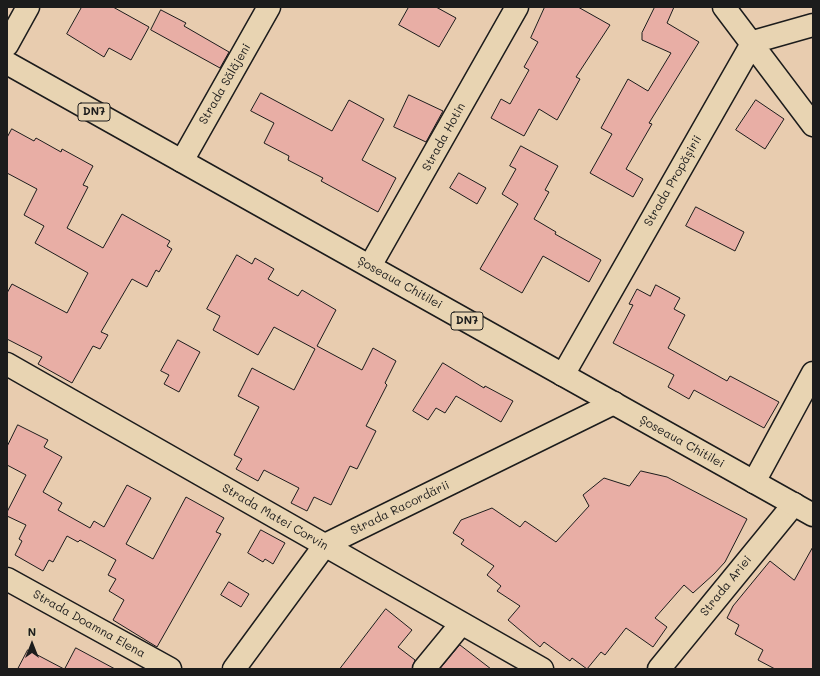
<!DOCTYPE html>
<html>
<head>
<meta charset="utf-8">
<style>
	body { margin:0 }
	#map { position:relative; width:820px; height:676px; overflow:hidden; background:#e8ccaf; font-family:Mali,sans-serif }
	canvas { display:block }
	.frame { position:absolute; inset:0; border:8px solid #1c1c1c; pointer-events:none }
	.north { position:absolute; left:12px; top:624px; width:40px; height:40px; -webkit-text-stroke:3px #e8d4b2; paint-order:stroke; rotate:0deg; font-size:11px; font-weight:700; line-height:16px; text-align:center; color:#1c1c1c }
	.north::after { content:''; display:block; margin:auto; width:14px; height:18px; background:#1c1c1c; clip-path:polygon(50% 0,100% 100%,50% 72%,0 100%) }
</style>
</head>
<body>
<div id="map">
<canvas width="820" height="676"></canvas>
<div class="frame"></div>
<div class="north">N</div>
</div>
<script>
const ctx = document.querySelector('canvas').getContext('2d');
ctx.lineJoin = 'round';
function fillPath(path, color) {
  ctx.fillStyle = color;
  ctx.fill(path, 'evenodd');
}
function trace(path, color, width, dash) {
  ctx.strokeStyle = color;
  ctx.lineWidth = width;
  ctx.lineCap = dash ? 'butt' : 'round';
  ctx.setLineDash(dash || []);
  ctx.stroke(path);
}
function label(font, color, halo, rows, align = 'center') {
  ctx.font = font + ' Mali,sans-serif';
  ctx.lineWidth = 3;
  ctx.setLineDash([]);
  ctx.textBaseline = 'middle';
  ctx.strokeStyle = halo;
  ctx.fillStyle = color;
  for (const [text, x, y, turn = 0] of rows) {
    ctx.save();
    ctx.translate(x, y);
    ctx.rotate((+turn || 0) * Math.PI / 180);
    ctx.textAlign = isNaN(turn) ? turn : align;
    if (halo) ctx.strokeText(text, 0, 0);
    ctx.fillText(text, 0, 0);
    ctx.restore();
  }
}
const building = new Path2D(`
	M82,7h31l36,20 -18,33 -22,-12 -5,9 -37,-23z
	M409,7h27l20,11 -17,29 -40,-22z
	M545,7h33l32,18 -34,52 4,2 -23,41 -18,-11 -15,27 -33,-18 10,-19 9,5 19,-34 -5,-3 14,-25 -7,-4z
	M655,7h19l-7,16 32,19 -50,81 3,1 -26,45 17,10 -10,18 -43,-24 22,-39 -11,-6 27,-49 20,12 23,-38 -29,-13v-7z
	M161,10l25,13 -2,3 45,26 -9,16 -69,-38z
	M261,93l71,38 17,-31 35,19 -22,41 34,18 -18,34 -57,-31 2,-3 -35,-18 1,-4 -25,-13 10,-20 -23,-12z
	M409,95l34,16 -17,31 -32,-15z
	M756,100l28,19 -19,30 -29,-19z
	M12,129l22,12 2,-3 25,14 1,-3 31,17 -10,19 5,2 -21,41 36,20 19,-34 48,27 -3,5 5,3 -13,23 -3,-2 -9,17 -15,-8 -31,53 7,3 -8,14 -7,-3 -21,37 -34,-19 4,-7 -35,-18v-46l5,-9 55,29 21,-40 -53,-30 9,-17 -20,-11 13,-26 -30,-16v-35z
	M521,146l37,20 -13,24 4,2 -15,27 22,13 -1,2 46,26 -12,22 -46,-26 -21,37 -42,-24 38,-65 -16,-10 14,-25 -6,-3z
	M459,173l27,15 -9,16 -27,-16z
	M696,207l48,25 -9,19 -49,-25z
	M237,255l15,9 3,-6 19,11 -6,10 30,17 4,-6 34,20 -19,36 45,24 11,-22 23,13 -11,22 2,2 -21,41 10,5 -19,38 -7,-3 -19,39 -17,-8 -7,14 -16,-8 8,-15 -35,-18 -6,11 -22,-12 6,-10 -8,-4 25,-48 -21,-11 14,-28 42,22 21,-41 -41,-22 -16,28 -45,-25 7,-14 -13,-7z
	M656,285l24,13 -6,11 11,6 -17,33 59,33 3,-5 49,26 -15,26 -70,-38 -5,9 -21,-12 6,-12 -61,-32 20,-38 -4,-1 8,-15 13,7z
	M178,340l22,12 -21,40 -15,-8 5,-9 -8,-4z
	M443,363l41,25 1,-2 28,15 -12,21 -45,-26 -11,17 -9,-5 -8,12 -15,-9z
	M18,425l30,15 -4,7 18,10 -19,35 19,11 -4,7 32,18 4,-7 10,6 23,-42 24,13 -25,46 27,15 33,-62 38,21 -8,14 5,2 -64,113 -44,-27 11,-20 -15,-9 7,-12 -8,-4 8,-15 -36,-20 -2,2 -11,-6 -14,26 -4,-2 -6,11 -28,-16 7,-14 -3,-2 7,-14 -19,-9v-4l19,-37 -19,-10v-18z
	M641,471l26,6 80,42 -22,43 -11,12 -21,19 -9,-8 -29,33 12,9 -14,20 -27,-19 -21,27 -4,-3 -14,17 -15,-11 -2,3 -26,-19 -4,5 -32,-27 12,-14 -23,-15 4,-5 -14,-11 7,-9 -33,-22 3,-4 -11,-7 8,-13 31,-12 28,19 5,-6 31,21 33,-36 -6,-11 21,-17 25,8z
	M261,530l24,13 -12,21 -8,-5 -2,3 -15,-9z
	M813,547v122h-38l-17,-9 5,-10 -28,-16 4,-9 -12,-7 6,-12 37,-45 24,19z
	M229,582l20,12 -8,13 -20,-12z
	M386,609l26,21 -14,17 17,13 -3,9h-72z
	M460,645l31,24h-51z
	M76,648l39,21h-50z
	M28,650l36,19h-46z`);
fillPath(building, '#e8aea5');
trace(building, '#1c1c1c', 1);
const minor = new Path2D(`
	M724,7l89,118
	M7,45l21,-38
	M182,161l87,-154
	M370,266l147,-259
	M7,364l535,305
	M563,375l190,-333 60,-17
	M754,482l59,-109
	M7,579l163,90
	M234,669l91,-124 289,-142
	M424,669l37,-45
	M659,669l135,-165`);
const major = new Path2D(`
	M7,63l806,452`);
trace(minor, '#1c1c1c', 25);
trace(major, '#1c1c1c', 25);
trace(minor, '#e8d4b2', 22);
trace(major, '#e8d4b2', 22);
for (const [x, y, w] of [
	[94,112,32],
	[467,321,32]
]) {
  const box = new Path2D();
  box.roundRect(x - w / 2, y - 9, w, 18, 3);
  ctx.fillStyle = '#e8d4b2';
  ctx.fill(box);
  trace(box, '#1c1c1c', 1);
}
label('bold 11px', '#1c1c1c', null, [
	["DN7",94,112],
	["DN7",467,321]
]);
label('12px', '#1c1c1c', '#e8d4b2', [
	["Strada Sălăjeni",225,84,-60],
	["Strada Hotin",444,137,-61],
	["Strada Propășirii",673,181,-60],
	["Șoseaua Chitilei",400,283,29],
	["Șoseaua Chitilei",682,442,29],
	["Strada Racordării",400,508,-26],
	["Strada Matei Corvin",275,517,30],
	["Strada Ariei",726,586,-51],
	["Strada Doamna Elena",89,624,29]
]);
</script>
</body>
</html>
